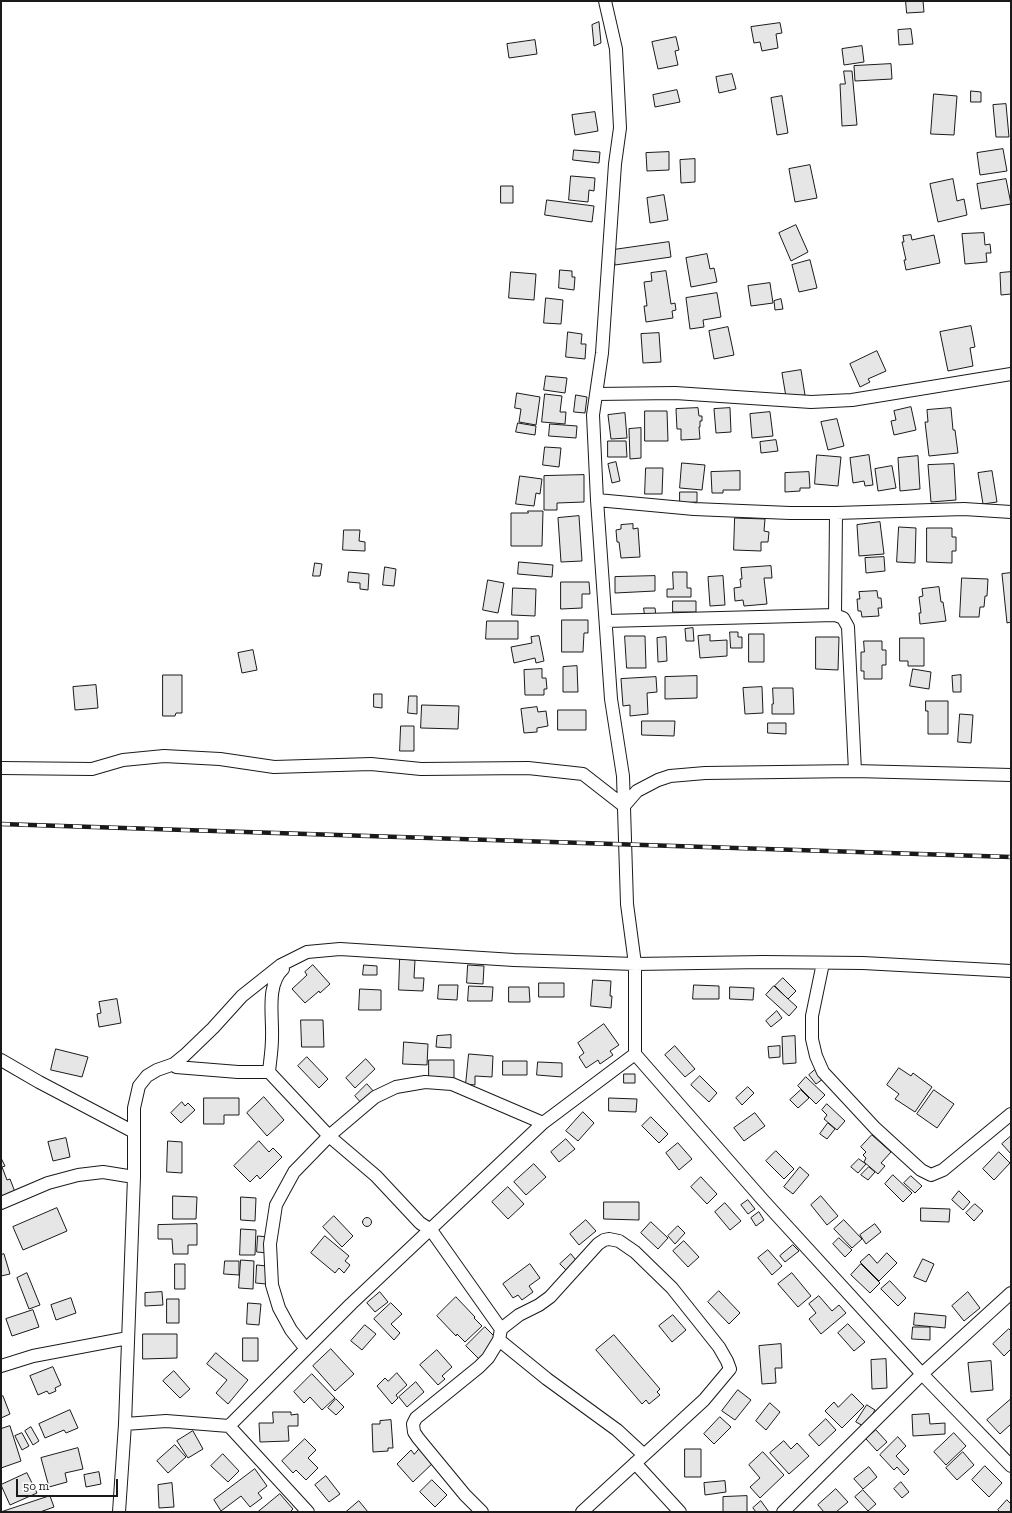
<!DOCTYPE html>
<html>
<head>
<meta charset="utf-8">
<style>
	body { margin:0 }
	#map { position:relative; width:1012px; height:1513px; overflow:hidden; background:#fff; font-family:"Zilla Slab",serif }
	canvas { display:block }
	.frame { position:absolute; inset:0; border:2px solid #1a1a1a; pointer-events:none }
	.scale { position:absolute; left:16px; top:1479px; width:102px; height:18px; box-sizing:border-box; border:2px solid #1a1a1a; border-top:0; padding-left:5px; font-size:12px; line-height:14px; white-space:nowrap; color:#1a1a1a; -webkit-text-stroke:3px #fff; paint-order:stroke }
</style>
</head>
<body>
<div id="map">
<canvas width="1012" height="1513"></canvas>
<div class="frame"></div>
<div class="scale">50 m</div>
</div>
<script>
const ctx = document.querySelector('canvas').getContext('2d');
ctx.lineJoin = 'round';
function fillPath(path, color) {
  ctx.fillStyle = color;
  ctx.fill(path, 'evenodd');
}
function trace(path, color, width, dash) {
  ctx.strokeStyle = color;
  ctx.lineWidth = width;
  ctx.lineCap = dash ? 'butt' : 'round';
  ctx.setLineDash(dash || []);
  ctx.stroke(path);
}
const building = new Path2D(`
	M906,1h17l1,11 -17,1z
	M599,22l2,21 -7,3 -2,-21z
	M780,23l2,10 -6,1 2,14 -16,3 -2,-9 -6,1 -3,-16z
	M911,29l2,15 -14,1 -1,-15z
	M676,37l3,13 -4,1 3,14 -20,4 -6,-27z
	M535,40l2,14 -28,4 -2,-14z
	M862,46l2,16 -20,3 -2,-16z
	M891,64l1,15 -37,2 -1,-15z
	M844,71h8l5,54 -15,1 -2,-42h5z
	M732,74l4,15 -17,4 -3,-16z
	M677,90l3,12 -25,5 -2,-12z
	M971,91l10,1v10h-10z
	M934,94l23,2 -3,39 -23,-1z
	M782,96l6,37 -11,2 -6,-37z
	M1006,104l3,33h-13l-3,-32z
	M595,112l3,19 -23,4 -3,-20z
	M1003,149l4,22 -27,4 -3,-22z
	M574,150l26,2 -1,11 -26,-3z
	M669,152v18l-22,1 -1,-18z
	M695,159v23l-14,1 -1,-23z
	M810,165l7,33 -22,4 -6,-33z
	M571,176l24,2 -1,13 -5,-1 -1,12 -19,-2z
	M953,179l4,22 7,-2 3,16 -29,7 -8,-38z
	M1006,179l5,25 -30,5 -4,-25z
	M501,186h12v17h-12z
	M664,195l4,25 -18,3 -3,-25z
	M547,200l47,6 -2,16 -47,-7z
	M796,225l12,27 -17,9 -12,-28z
	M984,233l1,12 5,-1 1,9h-5l1,9 -22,2 -3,-30z
	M911,235l1,5 22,-5 6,28 -34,7 -2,-10h2l-4,-18h2l-1,-6z
	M669,242l2,15 -56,8 -2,-15z
	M707,254l3,15 4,-1 3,14 -26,5 -5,-29z
	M810,260l7,28 -18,4 -7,-27z
	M560,270l12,1v6h3l-1,13 -15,-2z
	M666,271l5,33 4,-1 1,7 -4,1 1,7 -27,4 -2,-16h3l-3,-24 8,-1 -1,-8z
	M511,272l25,2 -2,26 -25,-2z
	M1011,272v22l-10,1 -1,-22z
	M770,283l3,20 -22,3 -3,-20z
	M717,293l4,24 -18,3 1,7 -14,2 -4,-31z
	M546,298l17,2 -2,24 -17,-1z
	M781,299l2,10 -8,1 -1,-9z
	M971,326l4,21 -5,1 3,18 -25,5 -8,-39z
	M728,327l6,28 -20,4 -5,-28z
	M568,332l14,2 -1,10h5l-1,15 -19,-2z
	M659,333l2,29 -18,1 -2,-29z
	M877,351l9,20 -18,8 2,3 -10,5 -10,-23z
	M801,370l4,25 -19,2 -4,-24z
	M546,376l21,2 -2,15 -21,-3z
	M517,393l23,4 -4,28 -17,-3 2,-13 -6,-1z
	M545,394l17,2 -2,16h6l-1,12 -23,-2z
	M576,395l11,2 -2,16 -11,-1z
	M911,407l5,23 -22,5 -3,-14 5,-1 -2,-9z
	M698,408l1,8h3v5h-2v6h-1l1,12 -19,1v-11h-4l-1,-20z
	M730,408l1,24 -15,1 -2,-24z
	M951,408l2,22h2l3,23 -29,3 -4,-34h3l-1,-12z
	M645,411h22l1,30h-23z
	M770,412l3,24 -21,2 -2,-24z
	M625,413l2,25 -16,1 -3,-24z
	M837,419l7,27 -16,4 -7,-28z
	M518,423l18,3 -1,9 -19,-3z
	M550,424l27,2 -1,12 -27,-2z
	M641,428v30l-11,1 -1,-30z
	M776,440l2,11 -17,2 -1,-11z
	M608,441h18l1,16h-19z
	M545,447l16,1 -2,19 -16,-2z
	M817,455l24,2 -3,29 -23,-2z
	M869,455l4,30 -8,1 -1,-5 -11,2 -3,-25z
	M918,456l2,33 -20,2 -2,-33z
	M616,462l4,19 -8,2 -4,-19z
	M682,463l23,2 -3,25 -22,-2z
	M954,464l2,36 -25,2 -3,-37z
	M892,466l4,22 -18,3 -3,-22z
	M646,468h17l-1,26h-17z
	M740,471v19h-17v3h-11l-1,-21z
	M992,471l5,31 -14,2 -5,-31z
	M809,472l1,16h-10v3l-15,1v-19z
	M584,475v27l-27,1v7h-13v-34z
	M520,476l22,3 -2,15 -4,-1 -2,13 -18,-2z
	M680,492h17v10l-17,1z
	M528,511h15l-1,35h-31v-33h17z
	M579,516l3,45 -21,1 -3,-44z
	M735,518l30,1 -1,12 5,1 -1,10h-7v9l-27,-1z
	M880,522l4,32 -25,2 -2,-31z
	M633,524v5l5,-1 2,29 -19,1 -2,-16h-2l-1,-12 5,-1v-4z
	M899,527l17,1 -1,35 -18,-1z
	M927,528h25v9h4v14h-4v12l-25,-1z
	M344,530h16l-1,11 6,1v9l-22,-1z
	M884,557l1,14 -19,2 -1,-15z
	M519,562l34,3 -1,12 -34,-3z
	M315,563l7,1 -2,12h-7z
	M771,566l1,12h-8l3,26 -23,2 -1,-6 -8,1 -1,-13 7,-1 -1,-8h2l-1,-11z
	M385,567l11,2 -2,17 -11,-1z
	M349,572l20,2 -1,16 -8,-1v-6l-12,-1z
	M673,572h14v16h4v9h-24v-8h6z
	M1011,573v49l-4,1 -5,-49z
	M655,576v15l-40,2v-16z
	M723,576l2,29 -15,1 -2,-29z
	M962,578l26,1 -1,17h-2l-1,11h-4l-1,10h-19z
	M488,580l16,3 -6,30 -15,-3z
	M561,582h28l1,12h-8v14l-21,1z
	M939,587l2,15h2l3,19 -26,3 -1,-11h2l-2,-16 4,-1 -1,-7z
	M513,588l23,1 -1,27 -23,-1z
	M877,591l1,7h3l1,10h-4l1,8 -17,1 -1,-6h-3l-1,-12h3l-1,-7z
	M673,601h23v11h-23z
	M644,608h11l1,8h-11z
	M562,620h26v13h-4l-1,19h-21z
	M487,621h31v18h-32z
	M693,628l1,13h-8l-1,-12z
	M730,632h8v5h4v11h-11z
	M749,634h15v28h-15z
	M710,635v6l17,-1v16l-27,2 -2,-22z
	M539,636l5,25 -8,2 -1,-5 -21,5 -3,-16 21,-4 -1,-6z
	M625,636h20l1,32h-19z
	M666,637l1,24 -9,1 -1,-24z
	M816,637h23l-1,33 -22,-1z
	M900,638h24v28h-16v-5h-8z
	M864,641h18v9h4v15h-4v14h-18v-8h-3v-19h3z
	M253,650l4,20 -15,3 -4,-20z
	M577,666l1,26h-15v-25z
	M542,669v9h4l1,11h-3v6h-19l-1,-25z
	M913,669l18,3 -2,17 -19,-3z
	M163,675h19v38h-6l-1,3h-12z
	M961,675v17h-8l-1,-16z
	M697,676v22l-32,1v-22z
	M656,677l1,15 -10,1 1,21 -18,2v-11l-7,1 -2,-27z
	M96,685l2,23 -23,2 -2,-23z
	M762,687l1,26 -18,1 -2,-26z
	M773,688h20l1,26h-22v-10h1z
	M374,694h8v14l-8,-1z
	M409,696h8v18l-9,-1z
	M926,701h22v33h-20v-23h-2z
	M422,705l37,1 -1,23 -37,-1z
	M537,707l1,5 8,-1 2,15 -11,2v4l-13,1 -3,-24z
	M558,710h28v20h-28z
	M960,714l13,1 -2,28 -13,-1z
	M642,721h33l-1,15 -32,-1z
	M768,723h18v11l-18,-1z
	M401,726h13v25h-14z
	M400,959l15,1 -1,18h10l-1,13 -24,-1z
	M313,965l17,19 -10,9 -1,-2 -14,12 -13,-14 15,-14 -2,-3z
	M364,965l13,1v9h-14z
	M468,965l16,1 -1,18 -16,-1z
	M783,978l13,13 -8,8 -13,-13z
	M593,980l18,1 -1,15h2l-1,12 -20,-2z
	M539,983h25v14h-25z
	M439,985h19l-1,15 -19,-1z
	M694,985l25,1v13h-26z
	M469,986l24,1 -1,14h-24z
	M774,986l23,21 -8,9 -23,-21z
	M509,987h20l1,15h-21z
	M730,987l24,1 -1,12 -23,-1z
	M360,989l21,1v20h-22z
	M117,999l4,24 -22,4 -2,-13 4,-1 -2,-11z
	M777,1011l5,7 -11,9 -5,-6z
	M301,1020h22l1,27h-22z
	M604,1024l15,21 -9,6 3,4 -13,9 -2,-4 -12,8 -7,-11 5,-4 -6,-10z
	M451,1035v13l-15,-1 1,-11z
	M795,1036l1,27 -13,1 -1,-27z
	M404,1042l24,2 -1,21 -24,-1z
	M675,1046l20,23 -10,8 -20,-22z
	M780,1046v11l-11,1 -1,-11z
	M56,1049l32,8 -6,20 -31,-7z
	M469,1054l24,2 -1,21 -17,-1v9l-9,-1z
	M307,1057l21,22 -9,9 -21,-22z
	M366,1059l9,10 -20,19 -9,-10z
	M429,1060h25v20h-25z
	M503,1061h24v14h-24z
	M538,1062l24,1v14l-25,-2z
	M899,1068l12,8 2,-3 19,14 -17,25 -20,-13 4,-5 -12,-9z
	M816,1069l7,10 -7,5 -7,-9z
	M624,1074h11v9h-11z
	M700,1076l17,17 -8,9 -18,-17z
	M806,1077l19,18 -9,9 -18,-18z
	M367,1084l8,9 -13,11 -7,-8z
	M748,1087l6,6 -12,12 -6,-7z
	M801,1090l8,8 -11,10 -8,-8z
	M934,1090l20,14 -17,24 -20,-14z
	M264,1097l20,23 -17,16 -20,-23z
	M204,1098h35v17h-15v9h-20z
	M609,1098l28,1 -1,13 -27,-1z
	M182,1102l3,4 3,-3 7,7 -14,13 -10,-10z
	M827,1104l18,17 -8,9 -13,-11 3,-4 -5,-5z
	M583,1112l11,11 -16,18 -12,-10z
	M755,1113l10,13 -21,15 -10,-13z
	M651,1117l17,17 -9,9 -17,-17z
	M828,1123l7,6 -8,10 -7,-5z
	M872,1135l19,17 -10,11 4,3 -7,8 -14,-12 2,-4 -3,-3 3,-3 -5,-5z
	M1011,1136v18l-9,-10z
	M66,1138l4,19 -17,4 -5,-19z
	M566,1139l9,10 -16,13 -8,-10z
	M168,1141l14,1v31l-15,-1z
	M259,1141l10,11 4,-4 9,9 -22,22 -3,-4 -7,7 -16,-16z
	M678,1143l14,16 -13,11 -13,-17z
	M776,1151l18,18 -10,10 -18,-18z
	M999,1152l11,11 -16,17 -11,-11z
	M1,1158l4,8 -3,1 5,13 3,-1 5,13 -14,5z
	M859,1159l7,5 -8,9 -7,-6z
	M534,1164l12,13 -20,18 -12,-13z
	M800,1167l9,8 -16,19 -9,-7z
	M869,1167l6,5 -7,8 -7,-5z
	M893,1175l19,18 -9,9 -18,-18z
	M911,1176l11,10 -7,7 -11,-10z
	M701,1177l16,17 -10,10 -16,-17z
	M508,1187l16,17 -16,15 -16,-17z
	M959,1191l11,11 -7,8 -11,-10z
	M173,1196l24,1 -1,22h-23z
	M821,1196l17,20 -11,9 -16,-20z
	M241,1197l15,1 -1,23 -14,-1z
	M748,1200l7,9 -7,5 -7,-9z
	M604,1202h35v18l-35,-1z
	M725,1203l16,18 -11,9 -15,-18z
	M975,1204l8,7 -9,10 -8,-8z
	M57,1208l10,23 -44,19 -10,-23z
	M921,1208l29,1 -1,13 -28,-1z
	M759,1212l5,8 -8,6 -5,-8z
	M334,1216l19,20 -11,11 -19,-20z
	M362.5 1222a4.5 4.5 0 1 1 9 0a4.5 4.5 0 1 1-9 0Z
	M586,1220l10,11 -17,14 -9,-11z
	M844,1220l18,19 -10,9 -18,-19z
	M651,1222l17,16 -10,11 -17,-16z
	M197,1224v21h-9v9h-15l-1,-15h-14v-14z
	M875,1224l6,8 -15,12 -6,-9z
	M678,1226l7,7 -10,11 -7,-8z
	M241,1229l15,1 -1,25h-15z
	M258,1236l10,1 -1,16 -10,-1z
	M325,1236l24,20 -4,5 5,4 -6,8 -5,-5 -4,5 -24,-20z
	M839,1238l13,12 -7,7 -12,-13z
	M684,1241l15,16 -11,10 -15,-16z
	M793,1245l6,6 -14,11 -5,-6z
	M768,1250l14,16 -10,9 -14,-17z
	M887,1253l10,10 -18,18 -19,-19 9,-8 8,9z
	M4,1254l6,20 -9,2v-21z
	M571,1254l8,10 -10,9 -9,-9z
	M923,1259l11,5 -8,18 -12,-5z
	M241,1260l13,1 -1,28 -14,-1z
	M225,1261h14v14l-15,-1z
	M175,1264h10v25h-10z
	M530,1264l10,14 -11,8 4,6 -11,8 -4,-5 -5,3 -10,-14z
	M861,1264l19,19 -10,10 -19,-18z
	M257,1265l10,1 -1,18 -10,-1z
	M27,1273l13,32 -11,4 -12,-31z
	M792,1273l19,23 -13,11 -20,-23z
	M890,1281l16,17 -8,8 -17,-17z
	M719,1291l21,22 -11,11 -21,-22z
	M162,1292l1,13 -18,1v-13z
	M380,1292l8,10 -13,10 -8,-9z
	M968,1292l12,16 -16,13 -12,-15z
	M819,1296l13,15 7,-6 7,8 -25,21 -12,-15 7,-6 -7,-9z
	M456,1297l19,20 -1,1 8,8 -17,16 -8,-8 -1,2 -19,-20z
	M71,1298l5,15 -20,7 -5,-15z
	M167,1299h12v24h-12z
	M248,1303l13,1 -2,21 -12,-1z
	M391,1303l11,11 -11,10 9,9 -6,7 -20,-21z
	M33,1310l6,17 -27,9 -6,-17z
	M915,1313l31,3 -1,12 -31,-3z
	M673,1315l13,15 -14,12 -13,-16z
	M848,1324l17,18 -11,9 -16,-18z
	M365,1325l11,9 -14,16 -11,-9z
	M485,1327l13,13 -19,19 -13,-13z
	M913,1327h17v13l-18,-1z
	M1009,1329l2,2v18l-7,7 -11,-12z
	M143,1334h34v24l-34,1z
	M614,1335l46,54 -3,3 3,3 -11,9 -3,-4 -4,4 -46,-54z
	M243,1338h15v23h-15z
	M781,1344l1,24h-7l1,15 -14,1 -3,-38z
	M331,1349l23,25 -19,17 -22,-25z
	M437,1350l15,17 -10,9 3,3 -7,6 -18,-20z
	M216,1353l32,27 -20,24 -12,-11 11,-13 -20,-16z
	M886,1359l1,29 -15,1 -1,-29z
	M991,1361l2,29 -22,2 -3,-29z
	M53,1367l8,18 -6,3 1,3 -7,3 -2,-3 -9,4 -8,-19z
	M174,1371l16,18 -10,9 -17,-17z
	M397,1373l10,12 -11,10 2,3 -6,6 -15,-18 8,-8 3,3z
	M312,1374l23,24 -13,12 -12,-13 -6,6 -10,-11z
	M416,1382l8,10 -17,15 -8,-10z
	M738,1390l13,10 -16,20 -13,-9z
	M852,1394l12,12 -22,22 -17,-17 9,-9 4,5z
	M3,1396l7,18 -9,4v-21z
	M336,1399l8,8 -8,8 -8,-7z
	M1011,1399v25l-11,10 -13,-14z
	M770,1403l10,9 -14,18 -10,-9z
	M867,1405l8,5 -10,17 -9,-5z
	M70,1410l8,18 -12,5 -2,-3 -19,8 -6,-14z
	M273,1412h18v3l7,-1v12h-10l1,15 -29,1 -1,-19h14z
	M929,1414l1,10 15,-1v11l-32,2 -1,-21z
	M720,1417l11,10 -17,17 -10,-10z
	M826,1419l10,11 -17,16 -10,-11z
	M391,1420l2,28h-5v3l-15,1 -1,-28h8v-3z
	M10,1426l11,35 -20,7v-39z
	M31,1427l8,14 -6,4 -8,-14z
	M876,1430l11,12 -10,9 -11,-12z
	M193,1431l10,18 -15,9 -11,-17z
	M22,1433l7,13 -7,4 -7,-14z
	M954,1433l12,13 -20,19 -12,-13z
	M898,1437l8,9 -10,10 13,14 -5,5 -7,-8 -3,3 -14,-15z
	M305,1439l11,11 -8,8 10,10 -12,12 -10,-10 -3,3 -11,-12z
	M784,1441l7,8 6,-6 12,13 -20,18 -19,-21z
	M175,1445l11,12 -18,16 -11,-12z
	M421,1447l13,15 -21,20 -16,-18 14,-14 3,4z
	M78,1448l5,21 -18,4 2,9 -18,5 -8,-29z
	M685,1449h16v28h-16z
	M763,1452l21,23 -24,23 -10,-11 10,-9 -11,-13z
	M963,1452l11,13 -17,15 -11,-12z
	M223,1454l16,17 -11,11 -17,-16z
	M985,1466l17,17 -13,14 -17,-17z
	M869,1467l8,10 -14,12 -9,-10z
	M255,1469l12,17 -9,7 4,5 -12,9 -9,-11 -20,15 -7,-11z
	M99,1472l2,12 -15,3 -2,-12z
	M27,1473l10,20 -27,12 -9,-20z
	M326,1476l14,18 -11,8 -14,-17z
	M432,1480l15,15 -12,12 -15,-15z
	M725,1481l1,11 -21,3 -1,-12z
	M901,1482l8,10 -7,6 -8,-9z
	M172,1483l2,24 -15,1 -1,-23z
	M836,1489l12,13 -12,10h-12l-6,-7z
	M863,1490l13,14 -8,7 -13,-14z
	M280,1494l13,15 -3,3h-32z
	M50,1496l4,11 -14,5h-39z
	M747,1496v16h-24v-15z
	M1007,1500l4,4v8h-11l-2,-2z
	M359,1501l9,11h-22z
	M761,1501l8,11h-13l-3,-4z`);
fillPath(building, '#e6e6e6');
trace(building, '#1a1a1a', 1);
const minor = new Path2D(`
	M605,1l11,48 4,79 -5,36 -13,189 -9,62 4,85 14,199 12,77 4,128 8,60v90l127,145 160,175 89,92
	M596,394l79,-1 136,9 41,-2 159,-26
	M597,500l97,9 96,4h46l128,-4 47,3
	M835,615l1,-102
	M606,621l229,-6 8,3 5,9 7,144
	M1,768l91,1 31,-9 41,-4 56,3 54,8 97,-3 50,5 107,-1 55,6 41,32 13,-15 21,-11 12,-4 35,-3 150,-2 156,4
	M823,963l-11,53v23l4,17 7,16 52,56 46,42 10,5 12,-5 68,-56
	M1,1060l38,22 95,50
	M174,1064l2,3 62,5h31l60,64 47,40 44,47 11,7 70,99
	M269,1072c1,-11 3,-22 3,-34 1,-22 -6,-53 11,-69
	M1,1203l47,-20 30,-8 25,-3 31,5
	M499,1340l48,39 70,51 27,25
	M306,1349l-15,-19 -12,-22 -7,-23 -2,-41 6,-39 18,-33 35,-36 46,-39 21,-10 29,-5 27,2 91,39
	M1,1366l32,-10 95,-18
	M125,1424l41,-3 63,5 79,86
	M229,1426l122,-122 192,-181 92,-69
	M635,1463l45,49
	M119,1512l6,-88 9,-247v-69l5,-22 8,-10 10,-6 17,-6 11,-9 28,-27 29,-32 39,-31 26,-13 33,-3 174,11 121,4 128,-2 100,1 148,8
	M482,1512l-17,-17 -47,-57 -4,-6 -1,-8 3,-6 63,-51 9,-9 11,-18 2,-11 18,-14 20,-10 11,-8 48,-53 6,-4 5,-1 10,2 16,11 37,36 47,59 8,14 3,8 -26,31 -122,112
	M783,1512l139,-138 89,-81`);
trace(minor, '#1a1a1a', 14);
trace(minor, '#fff', 12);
const rail = new Path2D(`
	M1,824l1010,33`);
trace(rail, '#1a1a1a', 4.5);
trace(rail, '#fff', 3, [9]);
</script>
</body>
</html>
